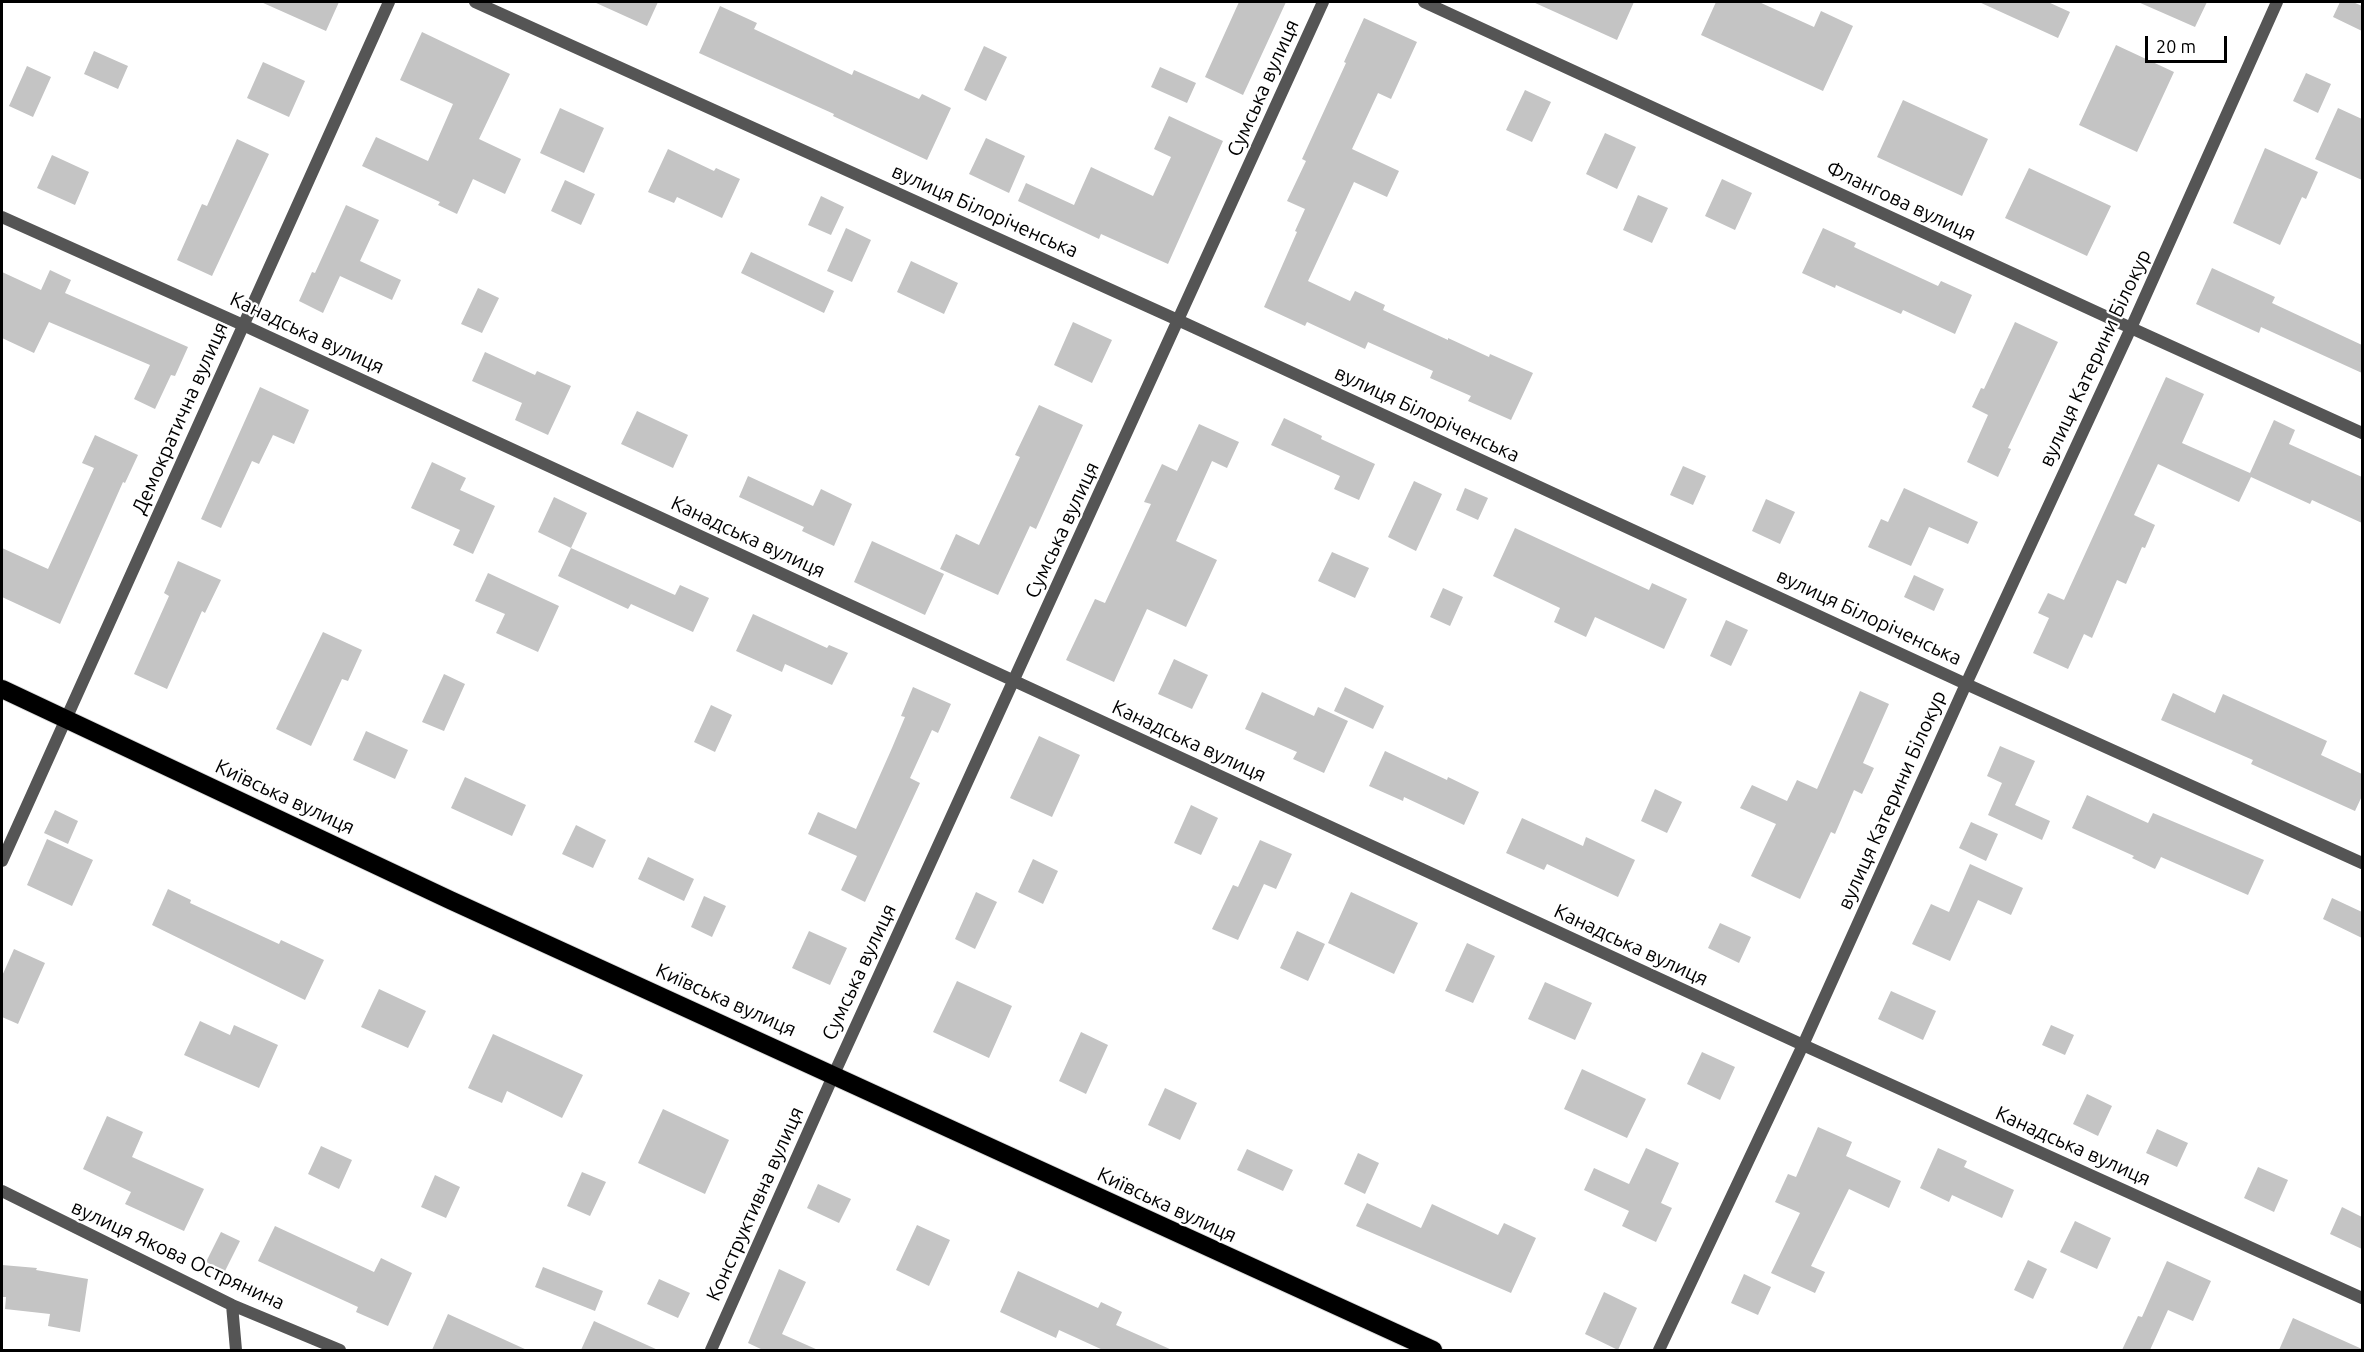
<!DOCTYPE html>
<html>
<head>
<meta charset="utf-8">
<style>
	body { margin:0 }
	#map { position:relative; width:2364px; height:1352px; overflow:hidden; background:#fff; font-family:Ubuntu,sans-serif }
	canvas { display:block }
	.frame { position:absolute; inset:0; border:3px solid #000; pointer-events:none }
	.scale { position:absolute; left:2145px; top:36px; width:82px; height:27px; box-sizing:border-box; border:3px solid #000; border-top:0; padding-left:8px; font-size:18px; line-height:21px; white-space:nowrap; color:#000; -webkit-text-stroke:4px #fff; paint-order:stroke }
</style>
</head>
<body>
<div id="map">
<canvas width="2364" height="1352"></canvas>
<div class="frame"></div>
<div class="scale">20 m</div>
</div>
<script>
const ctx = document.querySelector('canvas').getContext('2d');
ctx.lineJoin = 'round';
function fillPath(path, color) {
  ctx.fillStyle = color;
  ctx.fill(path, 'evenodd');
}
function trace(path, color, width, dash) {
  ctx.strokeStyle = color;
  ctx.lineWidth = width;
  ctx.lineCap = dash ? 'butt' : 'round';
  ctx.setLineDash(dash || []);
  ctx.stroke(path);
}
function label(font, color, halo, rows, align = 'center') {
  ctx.font = font + ' Ubuntu,sans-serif';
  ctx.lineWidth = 4.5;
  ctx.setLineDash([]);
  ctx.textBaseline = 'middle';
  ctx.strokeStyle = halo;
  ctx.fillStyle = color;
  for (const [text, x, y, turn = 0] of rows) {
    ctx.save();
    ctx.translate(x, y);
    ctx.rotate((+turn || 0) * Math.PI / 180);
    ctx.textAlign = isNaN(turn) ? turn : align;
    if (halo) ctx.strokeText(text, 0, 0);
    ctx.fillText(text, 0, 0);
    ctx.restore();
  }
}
fillPath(new Path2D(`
	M261,2h78l-13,29z
	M594,2h64l-11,24z
	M1239,2h47l-43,93 -38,-18z
	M1533,2h101l-17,38z
	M1716,2h43l55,25 7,-16 32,15 -30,65 -122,-56z
	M1979,2h69l22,10 -12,26z
	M2138,2h69l-12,25z
	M2340,2h13l9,4v25l-29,-14z
	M720,6l37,17 -3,6 98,46 2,-5 65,29 3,-5 29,14 -24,52 -94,-44 1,-2 -135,-61z
	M1364,18l53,24 -26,57 -13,-6 -26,56 47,22 -12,26 -33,-15 -46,99 42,20 5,-10 30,14 -2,5 65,30v-2l41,19 1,-3 43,19 -22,47 -43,-19 3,-5 -41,-18 3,-7 -65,-29 -3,7 -58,-27 -2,4 -41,-19 33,-75 -2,-1 10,-22 -18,-8 19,-40 -4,-2 44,-96 -2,-1z
	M422,32l88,42 -31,65 42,20 -16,35 -32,-15 -16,35 -19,-9 2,-3 -78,-36 14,-29 52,24 25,-57 -53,-24z
	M2116,45l58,27 -37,80 -58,-27z
	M984,46l23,11 -21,44 -22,-11z
	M94,51l34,15 -10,23 -34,-15z
	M263,62l42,19 -16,36 -42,-19z
	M27,66l24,11 -18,40 -24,-11z
	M1160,67l36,16 -9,20 -36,-16z
	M2306,73l25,11 -13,29 -25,-12z
	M1525,90l26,12 -19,40 -26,-12z
	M1903,100l85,39 -26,57 -85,-39z
	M560,108l44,20 -20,45 -44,-20z
	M2338,108l24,11v61l-47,-21z
	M1169,116l54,25 -55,123 -67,-30 -2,5 -81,-38 8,-18 48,22 17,-38 62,29 18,-39 -17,-8z
	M1605,133l31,14 -19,42 -31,-15z
	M986,138l39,18 -16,37 -40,-19z
	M237,139l32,15 -57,122 -35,-16 25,-56 5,2z
	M2265,148l53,24 -12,27 -4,-2 -22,48 -47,-22z
	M668,149l46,22 2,-3 24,11 -18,39 -45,-21 -3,6 -26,-11z
	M52,155l37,17 -14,33 -38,-17z
	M2029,168l82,38 -24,50 -82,-38z
	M1722,179l30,14 -17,37 -30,-14z
	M565,180l30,14 -14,31 -30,-14z
	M1638,195l30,13 -16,35 -29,-13z
	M821,196l23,11 -13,28 -23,-10z
	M346,205l33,15 -19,41 41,19 -9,20 -52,-24 -17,37 -24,-12 13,-29 3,1z
	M846,228l25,12 -19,42 -25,-11z
	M1823,228l33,15 -2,4 84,39 3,-5 31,14 -17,39 -52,-24 -2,4 -65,-29 -1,3 -33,-15z
	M751,252l83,39 -10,22 -83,-40z
	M911,261l47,22 -14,31 -47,-22z
	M2212,268l63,29 -3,6 90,42v28l-101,-46 -2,6 -63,-29z
	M50,270l21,10 -6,13 123,54 -13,29 -4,-1 -16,34 -21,-10 16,-34 -101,-43 -15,31 -32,-15v-66l39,18z
	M478,288l21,10 -17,35 -21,-9z
	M1073,322l39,18 -20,43 -38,-18z
	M2015,322l43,20 -50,106 3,1 -13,28 -31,-15 21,-47 -16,-8 9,-19 3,1z
	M485,352l50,23 2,-4 34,15 -23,49 -33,-15 7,-17 -50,-22z
	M2166,377l38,17 -22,49 68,30 24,-53 21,10 -6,14 73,33v46l-50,-23 -2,4 -59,-27 -12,25 -81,-38 -24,51 21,10 -10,23 -3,-1 -16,37 -9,-4 -25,58 -8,-4 -16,35 -35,-16 16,-35 -11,-5 10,-20 16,7z
	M260,387l49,23 -15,34 -21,-9 -14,29 -7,-3 -31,67 -20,-9z
	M1039,405l44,20 -47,104 -6,-3 -32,69 -58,-26 16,-35 23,11 41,-88 -5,-2z
	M637,411l51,24 -15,33 -52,-24z
	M1284,418l38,18 -1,3 54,25 -16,36 -25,-11 6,-13 -69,-31z
	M1199,424l40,18 -12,26 -15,-7 -36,80 41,19 -31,67 -39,-18 -33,73 -48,-22 29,-61 10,4 46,-99 -7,-2 18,-38 15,7z
	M95,435l43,20 -13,28 -2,-1 -63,142 -58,-27v-49l46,21 46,-101 -12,-5z
	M432,462l34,16 -6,12 35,16 -22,48 -20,-9 7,-15 -49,-22z
	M1683,466l23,10 -13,29 -23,-10z
	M748,476l65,30 8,-17 31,15 -18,42 -32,-15 2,-4 -65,-30z
	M1414,481l28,13 -26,57 -28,-14z
	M1465,488l23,10 -10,22 -22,-10z
	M1904,488l74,34 -10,22 -39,-17 -18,39 -43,-19 13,-28 7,3z
	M554,497l33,16 -16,35 -33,-16z
	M1766,499l29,13 -15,32 -28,-13z
	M1515,528l134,62 3,-7 35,16 -23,50 -69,-32 -9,20 -32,-15 6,-14 -67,-32z
	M872,541l72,33 -19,41 -71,-33z
	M571,548l104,47 5,-10 29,13 -16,34 -62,-28 -3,5 -70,-33z
	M1332,552l37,16 -14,30 -37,-17z
	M178,561l43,19 -16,33 -3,-2 -35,78 -33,-15 35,-78 -5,-3z
	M488,573l71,33 -21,46 -42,-19 9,-19 -30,-13z
	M1914,575l30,14 -10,22 -30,-14z
	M1443,588l20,9 -13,29 -20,-9z
	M753,614l74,34 2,-3 19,8 -16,32 -47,-21 -3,8 -46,-21z
	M1726,620l22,10 -17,36 -21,-10z
	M323,632l39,18 -14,31 -6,-2 -31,67 -35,-17z
	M1174,659l34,16 -16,34 -34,-15z
	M444,674l21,10 -21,47 -22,-9z
	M913,687l38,17 -13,29 -6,-3 -22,48 10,5 -55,119 -24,-12 16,-34 -49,-22 10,-22 38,17 36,-81 13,-31 -4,-1z
	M1345,687l39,19 -11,23 -39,-18z
	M1860,691l29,13 -26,59 11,5 -12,26 -8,-4 -19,44 -4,-2 -31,67 -49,-23 25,-52 -36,-16 12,-23 35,16 10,-21 20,9z
	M1262,692l52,24 4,-9 30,14 -24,52 -31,-14 4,-7 -52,-23z
	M2173,693l42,20 8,-19 104,47 -6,14 41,19v22l-7,15 -104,-47 2,-4 -92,-40z
	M711,705l21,10 -17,37 -21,-10z
	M366,731l42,19 -13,29 -42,-19z
	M1039,736l41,19 -28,62 -42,-19z
	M2000,746l35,15 -20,44 35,16 -8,19 -54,-25 14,-32 -15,-7z
	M1385,751l62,29 1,-3 31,15 -15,33 -60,-28 -1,4 -34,-15z
	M465,777l61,28 -14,31 -61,-28z
	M1655,789l27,13 -15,31 -26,-12z
	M2087,795l61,28 5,-10 111,47 -16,35 -87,-38 -6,12 -23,-11 2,-2 -62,-28z
	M1191,805l27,13 -17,37 -27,-12z
	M55,810l23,11 -10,23 -24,-11z
	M1522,818l61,28 3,-9 49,23 -17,37 -71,-33 -3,6 -38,-17z
	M1971,822l27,12 -12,27 -27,-13z
	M576,825l30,15 -13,28 -31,-14z
	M47,839l46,21 -21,46 -45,-21z
	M1260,840l32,14 -16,35 -12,-5 -26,56 -26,-11 21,-44 5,2z
	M648,857l46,22 -10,22 -46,-22z
	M1033,859l25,12 -15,33 -25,-12z
	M1970,864l53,24 -12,27 -33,-15 -28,61 -38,-17 19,-40 18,8z
	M168,889l23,11 -1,3 89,41 2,-4 43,20 -19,40 -153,-75z
	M976,892l21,10 -22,47 -20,-10z
	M1351,892l67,31 -24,51 -66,-31z
	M704,896l22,10 -14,31 -21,-10z
	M2332,898l30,14v26l-39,-19z
	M1720,923l31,14 -12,26 -31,-15z
	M809,931l38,17 -17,37 -38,-17z
	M1297,931l28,13 -17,37 -28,-13z
	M1467,943l28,13 -22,47 -28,-12z
	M14,949l31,14 -27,61 -16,-7v-41z
	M957,981l55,25 -23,52 -56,-26z
	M1545,982l47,21 -17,37 -47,-21z
	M379,989l47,22 -18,37 -47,-21z
	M1891,991l45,20 -13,29 -45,-21z
	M200,1021l30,14 4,-10 44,20 -19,43 -75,-33z
	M2051,1025l23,10 -9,20 -23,-10z
	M1081,1032l27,13 -22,49 -27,-13z
	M493,1034l90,41 -21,43 -55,-27 -5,12 -34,-15z
	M1702,1052l33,15 -15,33 -33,-16z
	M1582,1069l64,30 -19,39 -63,-29z
	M1165,1088l32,15 -17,37 -32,-15z
	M2087,1094l25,12 -14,30 -25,-12z
	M663,1109l66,31 -24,54 -67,-31z
	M107,1116l36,16 -11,25 72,32 -20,42 -59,-27 6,-12 -48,-23z
	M1818,1127l34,15 -6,14 55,25 -12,27 -40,-19 -38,77 14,6 -10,21 -44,-20 29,-60 -25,-11 13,-28 8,3z
	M2157,1129l31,14 -11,24 -31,-14z
	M321,1146l31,14 -13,29 -31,-15z
	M1646,1148l33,15 -18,40 11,5 -16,34 -34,-16 7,-15 -45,-21 10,-22 35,16z
	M1938,1148l29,13 -3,6 50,23 -12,28 -50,-23 -3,7 -29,-14z
	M1247,1149l46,21 -10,21 -46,-21z
	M1358,1153l21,10 -14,31 -21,-10z
	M2258,1167l30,13 -14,32 -30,-14z
	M582,1172l24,10 -16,34 -23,-10z
	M435,1175l25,12 -14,31 -25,-11z
	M818,1184l33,15 -12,24 -32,-15z
	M1367,1203l54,25 11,-24 66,31 6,-12 32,15 -25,55 -155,-67z
	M2342,1207l20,10v32l-32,-15z
	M2075,1221l36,17 -14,31 -37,-17z
	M917,1225l33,15 -21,46 -33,-16z
	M275,1226l99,46 7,-14 31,15 -24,53 -32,-14 2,-5 -100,-46z
	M221,1232l19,9 -15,30 -19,-9z
	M2028,1260l19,9 -14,30 -19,-9z
	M2167,1261l44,20 -18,40 -25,-11 -18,40h-28l16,-34 4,1z
	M2,1265l35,3 -1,2 52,9 -8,53 -32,-6 2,-12 -45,-5 1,-12h-4z
	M543,1267l60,24 -8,20 -60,-24z
	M779,1269l27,13 -24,52 36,16h-55l-15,-7z
	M1018,1271l80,37 3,-6 21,10 -6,13 56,25h-69l-44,-20 -3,8 -56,-26z
	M1744,1274l27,13 -13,28 -27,-12z
	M659,1279l31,14 -12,25 -31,-14z
	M1604,1292l33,16 -19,42 -33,-16z
	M448,1314l79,36h-95z
	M2293,1318l69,31v1h-83z
	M594,1321l64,29h-77z`), '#c4c4c4');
const highway = new Path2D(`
	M2,689l448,211 983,450`);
trace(highway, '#dbdbdb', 20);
trace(new Path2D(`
	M475,2l705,319 786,363 396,179
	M1424,2l707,326 231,105
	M2,217l241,108 1560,720 559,253
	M2,861l387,-859
	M2,1191l230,114 108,45
	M232,1305l4,45
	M711,1350l123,-276 489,-1072
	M1659,1350l144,-305 163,-361 165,-356 146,-326`), '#555', 12);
trace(highway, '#000', 18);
label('20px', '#000', '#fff', [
	["Сумська вулиця",1263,88,-66],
	["Флангова вулиця",1901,201,25],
	["вулиця Білоріченська",985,211,24],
	["Канадська вулиця",307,333,25],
	["вулиця Катерини Білокур",2095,358,-65],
	["вулиця Білоріченська",1427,414,25],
	["Демократична вулиця",180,418,-66],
	["Сумська вулиця",1062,530,-65],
	["Канадська вулиця",748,537,25],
	["вулиця Білоріченська",1869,617,25],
	["Канадська вулиця",1189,741,25],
	["Київська вулиця",285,797,25],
	["вулиця Катерини Білокур",1892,800,-66],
	["Канадська вулиця",1631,945,25],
	["Сумська вулиця",859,972,-65],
	["Київська вулиця",726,1000,24],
	["Канадська вулиця",2073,1146,24],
	["Конструктивна вулиця",755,1204,-66],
	["Київська вулиця",1167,1205,25],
	["вулиця Якова Острянина",178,1255,25]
]);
</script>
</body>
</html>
